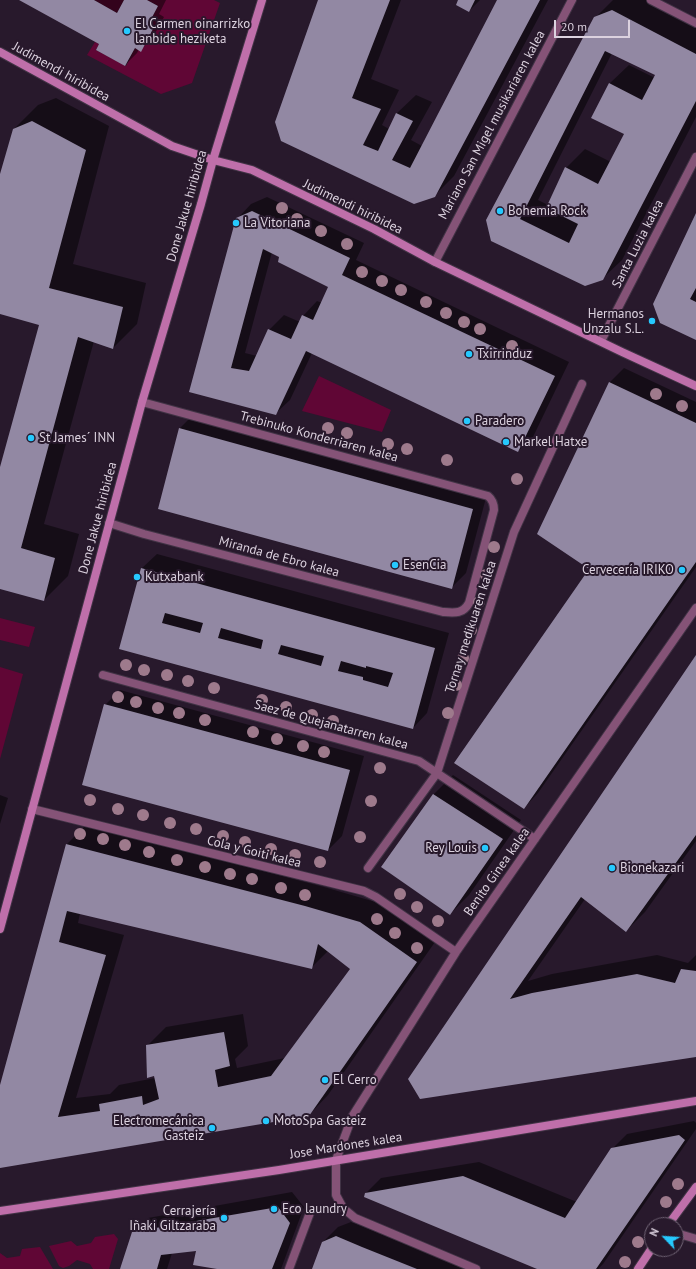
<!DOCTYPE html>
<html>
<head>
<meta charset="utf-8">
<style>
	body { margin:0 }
	#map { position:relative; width:696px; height:1269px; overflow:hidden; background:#28192c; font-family:"PT Sans",sans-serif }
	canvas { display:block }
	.north { position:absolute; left:644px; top:1217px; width:40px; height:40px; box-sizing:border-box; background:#28192c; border:1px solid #706374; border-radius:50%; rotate:295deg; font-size:11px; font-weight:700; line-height:16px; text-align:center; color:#dcd2df }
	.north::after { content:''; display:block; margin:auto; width:14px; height:18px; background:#26c9fe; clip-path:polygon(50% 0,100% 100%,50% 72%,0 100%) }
	.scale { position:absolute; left:554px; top:20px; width:76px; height:18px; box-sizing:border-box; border:2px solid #dcd2df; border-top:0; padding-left:5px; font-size:12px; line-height:14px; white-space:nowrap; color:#dcd2df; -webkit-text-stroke:3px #28192c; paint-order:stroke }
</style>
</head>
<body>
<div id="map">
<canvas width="696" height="1269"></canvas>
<div class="north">N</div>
<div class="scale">20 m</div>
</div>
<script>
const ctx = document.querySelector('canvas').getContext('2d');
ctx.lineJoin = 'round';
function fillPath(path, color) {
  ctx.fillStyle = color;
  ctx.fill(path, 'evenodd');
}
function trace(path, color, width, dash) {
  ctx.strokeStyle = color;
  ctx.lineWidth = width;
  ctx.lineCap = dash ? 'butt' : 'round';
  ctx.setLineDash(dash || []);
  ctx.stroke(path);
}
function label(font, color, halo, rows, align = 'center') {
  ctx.font = font + ' "PT Sans",sans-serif';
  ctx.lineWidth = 4;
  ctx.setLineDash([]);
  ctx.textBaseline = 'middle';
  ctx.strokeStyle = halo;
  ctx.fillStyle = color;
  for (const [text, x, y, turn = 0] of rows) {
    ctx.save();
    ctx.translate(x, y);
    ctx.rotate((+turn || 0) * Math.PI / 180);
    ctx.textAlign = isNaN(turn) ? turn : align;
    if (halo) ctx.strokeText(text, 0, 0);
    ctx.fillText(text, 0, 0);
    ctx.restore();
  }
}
fillPath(new Path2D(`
	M94,0h30l-7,13z
	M147,0h67l6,3 -28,80 -31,11 -74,-39 8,-13 4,2 -3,6 30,16 9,-18 6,3 12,-22 -5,-4 10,-19z
	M319,376l72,34 -9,22 -80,-21z
	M0,618l35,9 -6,20 -29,-7z
	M0,667l23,7 -23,85z
	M114,1234l4,5 -9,30h-16l-3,-5 -13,-4 -8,6 -6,2 -4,-2 -10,-20 22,-5 6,5 14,-3 4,-6z
	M40,1247l13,22h-53v-16l7,5 13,-2 2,-7z`), '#600635');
fillPath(new Path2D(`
	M21,0h145l-7,14 5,3 -12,22 -12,11 -1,-1 -2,4 -12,12 -24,-21z
	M319,0h82l-30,79 28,11 -17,35 7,4 7,-15 20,-19 16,7 -21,38 11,6 77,-146h49l-94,176 -20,20 -152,-56z
	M460,0h20l-11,11z
	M613,0h35l48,25v92l-74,143 -20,19 -110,-39 103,-222zM612,53l44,22 -1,3 -26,-13 -20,19 16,50 -14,28 -26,-13 -19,19 -18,37 -10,-5z
	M56,98l53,28 -36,138 73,19 -9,41 -24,24 -19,-7 -50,183 35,10 -11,42 -24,24 -44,-12v-116l40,-148 -40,-11v-134l14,-50 24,-24z
	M267,197l97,46 -8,17 213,102 -36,75 -15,14 -206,-98 -22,47 -15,14 -85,-23 47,-172 14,-15zM272,252l8,4 50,31 -8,16 -5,-2 -14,15 -3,6 -16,-7 -15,15 -12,26 -12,-3z
	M696,215v124l-35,-17z
	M624,368l72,34v165l-158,226 -14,15 66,-239 20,-187z
	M195,413l292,81 -21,79 -15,15 -292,-80 21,-80z
	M157,554l292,79 -22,80 -14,15 -293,-80 22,-80z
	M696,657v184l-51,71 -19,19 -41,-32 -57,82 24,-7 105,-19 31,8 8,-8v101l-276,42z
	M120,690l244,66 -22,80 -14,14 -223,-145z
	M453,775l68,45 -52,75 -19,19 -68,-47 52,-73z
	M0,795l8,3 -8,26z
	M86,825l238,62 55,16 56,39 -107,153 -19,20 -309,52v-78l67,-245zM80,913l231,55 17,-17 23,18 -66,89 -48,10 -2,-9 13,-13 -5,-32 -77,13 -19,19 8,32 -36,7 -9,9 -34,4 48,-163 -46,-12z
	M694,1121l2,2v6l-93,135 -5,5h-58l-174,-76 15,-15 98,-16 98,40 35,-53 15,-15z
	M292,1192l12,15 -23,62h-61l-23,-19 -25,3 -5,16h-46l12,-37 15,-14z
	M351,1222l116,47h-154l10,-27 15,-15z`), '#0007');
fillPath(new Path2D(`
	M19,0h75l23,13 7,-13h23l11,6 -10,19 5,4 -12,23 -6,-4 -10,18 -29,-16 3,-6z
	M318,0h72l-38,98 29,11 -18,36 15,6 18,-38 17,8 -21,39 18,8 87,-168h43l-105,197 -21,7 -133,-63 -6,-19z
	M458,0h17l-6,12 -13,-7z
	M612,10l84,44v47l-93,179 -18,6 -94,-45 -5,-21 108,-203zM605,51l50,24 -13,25 -33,-17 -18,35 33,16 -26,50 -33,-17 -19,41 32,16 -9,19 -49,-24z
	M32,121l54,29 -37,138 74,19 -10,42 -35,-12 -57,211 34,10 -11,43 -44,-12v-122l39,-142 -39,-11v-140l13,-45z
	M252,211l98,47 -8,17 213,101 -37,76 -212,-101 -30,64 -87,-23 47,-174zM263,249l16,8 -1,5 50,25 -15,33 -11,-5 -11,24 -23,-10 -19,42 -18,-3z
	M696,213v75l-6,11 6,3v38l-36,-17 -7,-19z
	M609,382l87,41v139l-172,247 -70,-46 135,-194 -52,-35z
	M179,428l294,81 -21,80 -294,-80z
	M141,568l294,80 -22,81 -294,-80zM165,613l38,10 -3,10 -38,-10zM221,628l42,12 -2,9 -43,-11zM281,645l43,11 -3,10 -43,-12zM341,661l25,7v-2l27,7 -5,14 -25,-7v-3l-25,-6z
	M696,655v180l-70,97 -45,-35 -71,102 22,-6 105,-19 38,9 6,-14 15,2v86l-276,42 -12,-20z
	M104,704l246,66 -22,81 -246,-66z
	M433,794l70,45 -53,76 -69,-48z
	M66,844l239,62 55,16 57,40 -108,154 -309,52v-83zM67,911l245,58 6,-25 32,25 -79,107 -53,11 -3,-17 15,-4 -6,-34 -78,13 1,33 7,-2 5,23 -16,6 -1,-9 -43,8 1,7 -42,6 48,-162 -47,-13z
	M679,1135l6,5 -89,129h-59l-173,-72 1,-4 98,-17 102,42 46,-70z
	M278,1207l12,16 -18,46h-55l-24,-4 3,-14 -35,4 -4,14h-37l12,-37z
	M336,1236l26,11 55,22h-105l10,-27z`), '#9288a3');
const street = new Path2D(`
	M651,0l45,23
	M435,262l137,-262
	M601,341l95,-184
	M109,523l35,11 299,78c12,1 20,2 26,-9l25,-93c0,-6 -1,-10 -6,-14l-346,-94
	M103,675l316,86 116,78
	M32,809l332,82 12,6 80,55
	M368,868l69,-95 77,-241 68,-148
	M676,1233l20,6
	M289,1269l22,-59
	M476,1269l-121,-51 -12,-10 -7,-13v-35l16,-43 104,-165 240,-344`);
const secondary = new Path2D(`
	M0,52l172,94 41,14 39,10 122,59 61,33 187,90 74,34
	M0,929l142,-527 59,-198 12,-44 49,-160
	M0,1211l279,-41 417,-69
	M668,1225l28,-38
	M638,1269l14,-21`);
trace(street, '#413345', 10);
trace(secondary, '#413345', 10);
trace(street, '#855377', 8);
trace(secondary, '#bf6faa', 8);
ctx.fillStyle = '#9e7a8c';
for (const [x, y] of [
	[282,208],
	[297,219],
	[321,231],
	[347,244],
	[362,272],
	[382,281],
	[401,290],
	[426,302],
	[446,313],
	[464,322],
	[480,329],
	[512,346],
	[656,394],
	[682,406],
	[328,428],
	[347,433],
	[388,444],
	[407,449],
	[447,460],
	[517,479],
	[494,547],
	[486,575],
	[479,602],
	[471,630],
	[463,658],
	[126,665],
	[144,670],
	[167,675],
	[188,681],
	[456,685],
	[214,688],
	[118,697],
	[262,700],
	[136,702],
	[286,707],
	[158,708],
	[179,713],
	[448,713],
	[312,715],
	[205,720],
	[333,721],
	[253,732],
	[277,739],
	[303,746],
	[324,752],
	[380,768],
	[90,800],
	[371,801],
	[118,809],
	[143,815],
	[170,823],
	[196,829],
	[80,834],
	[223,836],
	[360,837],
	[103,839],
	[245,842],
	[125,845],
	[271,849],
	[149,852],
	[295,855],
	[177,860],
	[320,862],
	[205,867],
	[230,874],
	[252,879],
	[281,888],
	[400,894],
	[305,895],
	[417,907],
	[377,919],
	[438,921],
	[395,933],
	[417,948],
	[678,1184],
	[666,1202],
	[638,1242],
	[625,1262]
]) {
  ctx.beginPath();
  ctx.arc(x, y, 6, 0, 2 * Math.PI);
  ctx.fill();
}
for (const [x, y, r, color] of [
	[127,31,4,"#26c9fe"],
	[500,211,4,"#26c9fe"],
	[236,223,4,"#26c9fe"],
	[652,321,4,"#26c9fe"],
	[469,354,4,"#26c9fe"],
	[467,421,4,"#26c9fe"],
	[31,438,4,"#26c9fe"],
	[506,442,4,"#26c9fe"],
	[395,565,4,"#26c9fe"],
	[682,570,4,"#26c9fe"],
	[137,577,4,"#26c9fe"],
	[485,848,4,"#26c9fe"],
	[612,868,4,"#26c9fe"],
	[325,1080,4,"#26c9fe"],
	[266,1121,4,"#26c9fe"],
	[212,1128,4,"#26c9fe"],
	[274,1209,4,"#26c9fe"],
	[224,1218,4,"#26c9fe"]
]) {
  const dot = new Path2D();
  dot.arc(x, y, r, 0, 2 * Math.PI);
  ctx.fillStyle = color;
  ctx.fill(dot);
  trace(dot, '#28192c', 1.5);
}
label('13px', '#dcd2df', '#28192c', [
	["El Carmen oinarrizko",135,24],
	["lanbide heziketa",135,39],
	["Bohemia Rock",508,211],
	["La Vitoriana",244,223],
	["Hermanos",644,314,"right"],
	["Unzalu S.L.",644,329,"right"],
	["Txirrinduz",477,354],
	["Paradero",475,421],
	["St James´ INN",39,438],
	["Markel Hatxe",514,442],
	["EsenCia",403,565],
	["Cervecería IRIKO",674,570,"right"],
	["Kutxabank",145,577],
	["Rey Louis",477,848,"right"],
	["Bionekazari",620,868],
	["El Cerro",333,1080],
	["Electromecánica",204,1121,"right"],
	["Gasteiz",204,1136,"right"],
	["MotoSpa Gasteiz",274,1121],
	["Eco laundry",282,1209],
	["Cerrajería",216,1211,"right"],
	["Iñaki Giltzaraba",216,1226,"right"]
], 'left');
label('13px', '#dcd2df', '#28192c', [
	["Judimendi hiribidea",61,72,29],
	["Mariano San Migel musikariaren kalea",492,125,-62],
	["Done Jakue hiribidea",187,206,-74],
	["Judimendi hiribidea",353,207,26],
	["Santa Luzia kalea",638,244,-63],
	["Trebinuko Konderriaren kalea",319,437,15],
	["Done Jakue hiribidea",98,518,-75],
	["Miranda de Ebro kalea",279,557,15],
	["Tornay medikuaren kalea",471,627,-72],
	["Saez de Quejanatarren kalea",331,725,15],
	["Cola y Goiti kalea",254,852,14],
	["Benito Ginea kalea",497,872,-55],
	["Jose Mardones kalea",346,1146,-9]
]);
</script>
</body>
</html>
